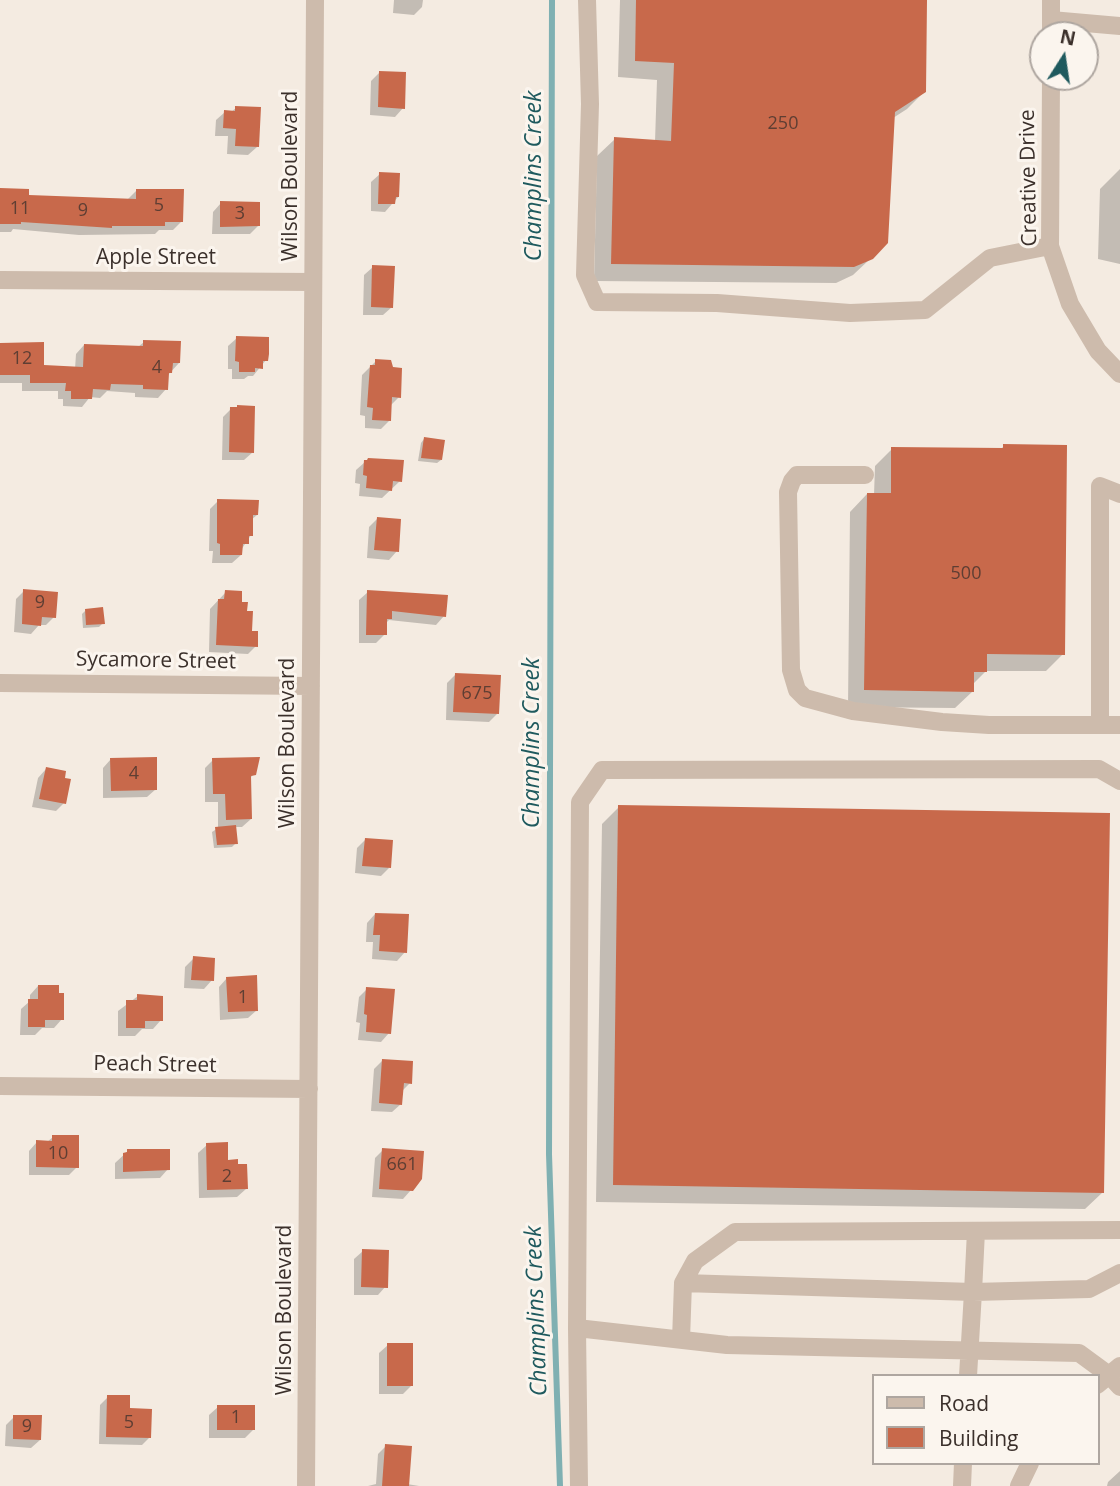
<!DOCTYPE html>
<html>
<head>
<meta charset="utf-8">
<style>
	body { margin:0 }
	#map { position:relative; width:1120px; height:1486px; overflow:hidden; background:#f4ebe1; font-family:"Open Sans",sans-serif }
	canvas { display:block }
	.legend { position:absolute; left:872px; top:1374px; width:228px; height:91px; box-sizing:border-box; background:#fbf5ee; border:2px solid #aea6a0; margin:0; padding:9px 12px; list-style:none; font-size:21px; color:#3b302b }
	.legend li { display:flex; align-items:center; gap:14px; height:35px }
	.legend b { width:35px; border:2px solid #aea6a0 }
	.north { position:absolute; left:1029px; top:21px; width:70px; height:70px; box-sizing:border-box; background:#fbf5ee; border:2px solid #aea6a0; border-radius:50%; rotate:12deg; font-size:19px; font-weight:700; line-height:28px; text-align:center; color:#3b302b }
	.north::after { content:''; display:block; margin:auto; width:24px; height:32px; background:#1f5a5e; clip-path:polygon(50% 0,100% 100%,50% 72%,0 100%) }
</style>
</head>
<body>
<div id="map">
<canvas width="1120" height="1486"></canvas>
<ul class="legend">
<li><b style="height:9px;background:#cdbbac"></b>Road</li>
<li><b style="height:19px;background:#c8694b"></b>Building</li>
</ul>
<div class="north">N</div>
</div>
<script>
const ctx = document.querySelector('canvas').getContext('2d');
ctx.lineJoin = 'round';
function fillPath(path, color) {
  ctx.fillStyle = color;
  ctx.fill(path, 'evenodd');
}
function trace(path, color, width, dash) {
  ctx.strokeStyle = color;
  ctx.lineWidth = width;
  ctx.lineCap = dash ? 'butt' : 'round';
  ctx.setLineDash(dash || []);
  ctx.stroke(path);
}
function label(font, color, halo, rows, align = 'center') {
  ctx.font = font + ' "Open Sans",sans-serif';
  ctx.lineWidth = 6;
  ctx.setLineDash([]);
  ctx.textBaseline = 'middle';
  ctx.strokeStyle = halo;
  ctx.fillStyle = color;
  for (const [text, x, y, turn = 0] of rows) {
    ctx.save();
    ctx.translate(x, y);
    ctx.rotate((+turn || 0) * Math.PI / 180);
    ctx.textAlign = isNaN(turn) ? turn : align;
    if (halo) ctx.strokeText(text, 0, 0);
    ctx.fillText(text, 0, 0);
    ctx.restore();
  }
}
fillPath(new Path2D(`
	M394,0h29l-1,7 -8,8 -21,-2z
	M620,0h306l-2,92 -17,17 -14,9 -6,125 -34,32 -17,8 -242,-2 3,-125 18,-17 40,3 2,-62 -39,-3z
	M380,72l23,36 -8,9 -25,-2 1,-34z
	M236,108l21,39 -9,8 -21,-1 1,-18h-13l1,-16 9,-8h6z
	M1120,169v95l-22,-5 2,-70z
	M380,174l18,23 -13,15 -14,-1v-29z
	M0,190l27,7 101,2 8,-8 45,31 -8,8h-14l-4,4 -76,1 -66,-6 -2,3h-11z
	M221,203l37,23 -8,8h-38l1,-22z
	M373,267l19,40 -9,8h-20l1,-40z
	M237,338l29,22 -13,16h-5l-4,3h-12v-10h-4v-23z
	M144,342l35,21 -12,13 -1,13 -8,9 -23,-1v-4l-28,-2 -7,7 -10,-1 -8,10 -19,-1v-7h-5v-8h-36v-8h-22v-39l42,23 33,2 1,-15 8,-9 54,2z
	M376,361l23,36 -9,9 -1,15 -8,8 -16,-1v-12l-5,-1 2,-40z
	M231,409l22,43 -9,8h-22l1,-43z
	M424,439l17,21 -4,3 -19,-2 3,-18z
	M1004,446l59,208 -17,17h-60l-13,13v7l-18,17 -107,-1 2,-195 17,-18 7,1 1,-29 17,-17 108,1z
	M365,462l35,19 -18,17 -23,-2 1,-12 -5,-1 1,-13z
	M218,501l39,14 -6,5v15l-10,15v5l-9,8h-20l1,-12h-4l1,-42z
	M377,519l20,32 -8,9 -22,-2 2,-31z
	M24,591l30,26 -8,8h-7l-8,9 -17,-2 2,-33z
	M226,592l14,11 6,9 10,34 -8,8 -39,-2 1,-43z
	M368,592l76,24 -8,9 -47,-5 -4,4v10l-9,9h-17v-43z
	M86,610l17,13 -4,4 -16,1 -1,-14z
	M455,675l42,39 -8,8 -43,-2 1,-37z
	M111,759l45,30 -9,8 -44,1v-30z
	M213,760l41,14 -4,4 1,41 -9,8h-8l2,16 -4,4 -18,1 -2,-16 6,-4v-26h-13v-34z
	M46,769l17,10 1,24 -8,8 -24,-4 6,-29z
	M619,807l484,385 -18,17 -489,-7 6,-378z
	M365,840l24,28 -8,8 -26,-3 2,-25z
	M375,914l30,38 -8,9 -25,-2 1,-17h-7l1,-19z
	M194,958l18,22 -8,9 -20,-1 1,-21z
	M227,978l30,32 -9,8 -28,2 -1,-33z
	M38,986l24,33 -8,9h-12l-7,7h-15l1,-26 9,-8v-6z
	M367,989l22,44 -8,9 -23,-2 2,-17 -4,-1 3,-25z
	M138,996l23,24 -8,9h-11l-7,7h-17v-25z
	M382,1061l28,22 -9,9v12l-9,8 -21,-1 3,-42z
	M53,1137l24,30 -8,8h-40v-24l8,-9h10z
	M207,1145l20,16 9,5 10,23 -9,8 -38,1 -1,-45z
	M383,1150l28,40 -8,9 -31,-2 3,-39z
	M128,1151l40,18 -8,9 -45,1v-16z
	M363,1251l23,35 -8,9h-24v-36z
	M388,1345l23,41 -8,8h-24v-41z
	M108,1397l20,13 22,27 -8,8 -43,-1 1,-39z
	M218,1407l35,23 -8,8h-36v-23z
	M14,1417l26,23 -9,8 -26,-2 1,-21z
	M386,1446l21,38 12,2h-51l8,-2 2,-30z
	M1120,1471v15h-13l1,-4z`), '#0003');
trace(new Path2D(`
	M552,0l-3,1154 11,332`), '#7fb0b2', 6);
fillPath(new Path2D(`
	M636,0h291l-1,92 -31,20 -7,131 -15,16 -19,8 -243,-3 3,-127 57,4 3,-78 -39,-2z
	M379,71l27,1 -1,37 -27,-2z
	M235,106l26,1 -2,40 -24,-1 1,-17 -13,-1 1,-18 11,1z
	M379,172l21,1 -1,24h-3l-1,7h-17z
	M0,188l29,1v6l107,4v-10h48l-1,33h-18v4h-53v2l-91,-6v2h-21z
	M220,201l40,1v24l-40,1z
	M372,265l23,1 -2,42 -22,-1z
	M236,336l33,1v17l-1,7h-5v8l-8,-1v4h-16v-10l-4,-1z
	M143,340l38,1 -1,22h-7l-1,10h-3l-1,17 -25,-1v-4l-32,-1 -1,6 -17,-1 -1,10h-21v-8h-6l1,-8h-36v-8h-30v-32l44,-1v23l39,2 1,-23 59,2z
	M375,359l16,1 2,7 9,1 -1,30 -9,-1 -1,24 -19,-1 1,-12 -6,-1 3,-42h5z
	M237,405l18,1 -1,47 -25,-1 1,-45h7z
	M424,437l21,3 -3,20 -21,-2z
	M1003,444l64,1 -2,210 -78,-1v18h-13v20l-110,-2 3,-197h24v-46l112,1z
	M368,458l36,2 -2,22 -9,-1 -1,10 -26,-3 1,-12 -4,-1 1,-15h3z
	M217,499l42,1 -1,15h-5v21h-4v8h-6l-1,11h-22v-11l-3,-1z
	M377,517l24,2 -2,33 -25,-2z
	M23,589l35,3 -2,26 -14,-1 -1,9 -19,-2z
	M225,590l17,1v11h6l-1,9h6l-1,20h6v16l-42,-2 2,-46h6z
	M367,590l81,5 -2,22 -54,-6v8h-5v16h-21z
	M103,607l2,17 -19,1 -1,-16z
	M455,673l46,2 -2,39 -46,-2z
	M157,757v33l-46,1 -1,-33z
	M260,757l-4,18 -5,1 1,43 -26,1 -1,-26h-12l-1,-36z
	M46,767l20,4 -1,7 6,1 -5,25 -27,-5z
	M618,805l492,8 -6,380 -491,-8z
	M236,825l2,19 -21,1 -2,-18z
	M365,838l28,2 -2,28 -29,-2z
	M375,913l34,1 -2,39 -28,-2 1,-16h-7z
	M193,956l22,2 -1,23 -23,-1z
	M257,975l1,36 -30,1 -2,-35z
	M38,985h21v8h5v27h-19v7h-17v-28h10z
	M366,987l29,2 -4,45 -25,-2 1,-17 -3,-1z
	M137,994l26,2v25h-18v7h-19v-28h11z
	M382,1059l31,2 -1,23 -8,-1 -2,22 -23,-2z
	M52,1135h27v33l-43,-1v-27l16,1z
	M228,1142v18l10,-1v5h9l1,25 -41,1 -1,-47z
	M382,1148l42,3 -2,28 -9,12 -34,-2z
	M127,1149h43v21l-47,2v-19l4,-1z
	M362,1249l27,1 -1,38 -27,-1z
	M387,1343h26v43h-26z
	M107,1395h23v13l22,1 -1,29 -45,-1z
	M217,1405h38v25h-38z
	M13,1415h29l-1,25 -28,-1z
	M385,1444l27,2 -3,40h-27z`), '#c8694b');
trace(new Path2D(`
	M587,0l3,104 -5,171 12,27 120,1 133,10 75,-3 65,-52 60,-12
	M1051,20l69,6
	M1051,35v-35
	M1051,77l-1,169 20,58 28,47 22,23
	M0,280l313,2
	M865,475h-68l-5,6 -4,11 3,178 6,20 8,8 48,13 89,11 47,3h111
	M1120,494l-20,-8v239h20
	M0,683l311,3
	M0,1086l309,3
	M683,1283l12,-22 40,-29 385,-2
	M577,1328l150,17 352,8 30,22 11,12
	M681,1340l2,-57 290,9 3,-61
	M968,1376l5,-84 116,-3 31,-16
	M1097,1385l23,-19
	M306,1486l9,-1486
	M579,1486l-2,-158 3,-526 22,-32 497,-1 21,12
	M962,1486l1,-23
	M1019,1486l11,-23`), '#cdbbac', 18);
label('18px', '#5e3e33', null, [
	["250",783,124],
	["5",159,206],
	["11",20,209],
	["9",83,211],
	["3",240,214],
	["12",22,359],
	["4",157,368],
	["500",966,574],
	["9",40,603],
	["675",477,694],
	["4",134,774],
	["1",243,998],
	["10",58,1154],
	["661",402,1165],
	["2",227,1177],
	["1",236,1418],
	["5",129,1423],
	["9",27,1427]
]);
label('21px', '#3b302b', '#fbf5ee', [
	["Wilson Boulevard",291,176,-90],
	["Creative Drive",1029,178,-91],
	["Apple Street",156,258],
	["Sycamore Street",156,661,1],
	["Wilson Boulevard",288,743,-90],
	["Peach Street",155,1065,1],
	["Wilson Boulevard",285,1310,-90]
]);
label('italic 23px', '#1f5a5e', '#fbf5ee', [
	["Champlins Creek",534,176,-90],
	["Champlins Creek",532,743,-90],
	["Champlins Creek",537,1311,-92]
]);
</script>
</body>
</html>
